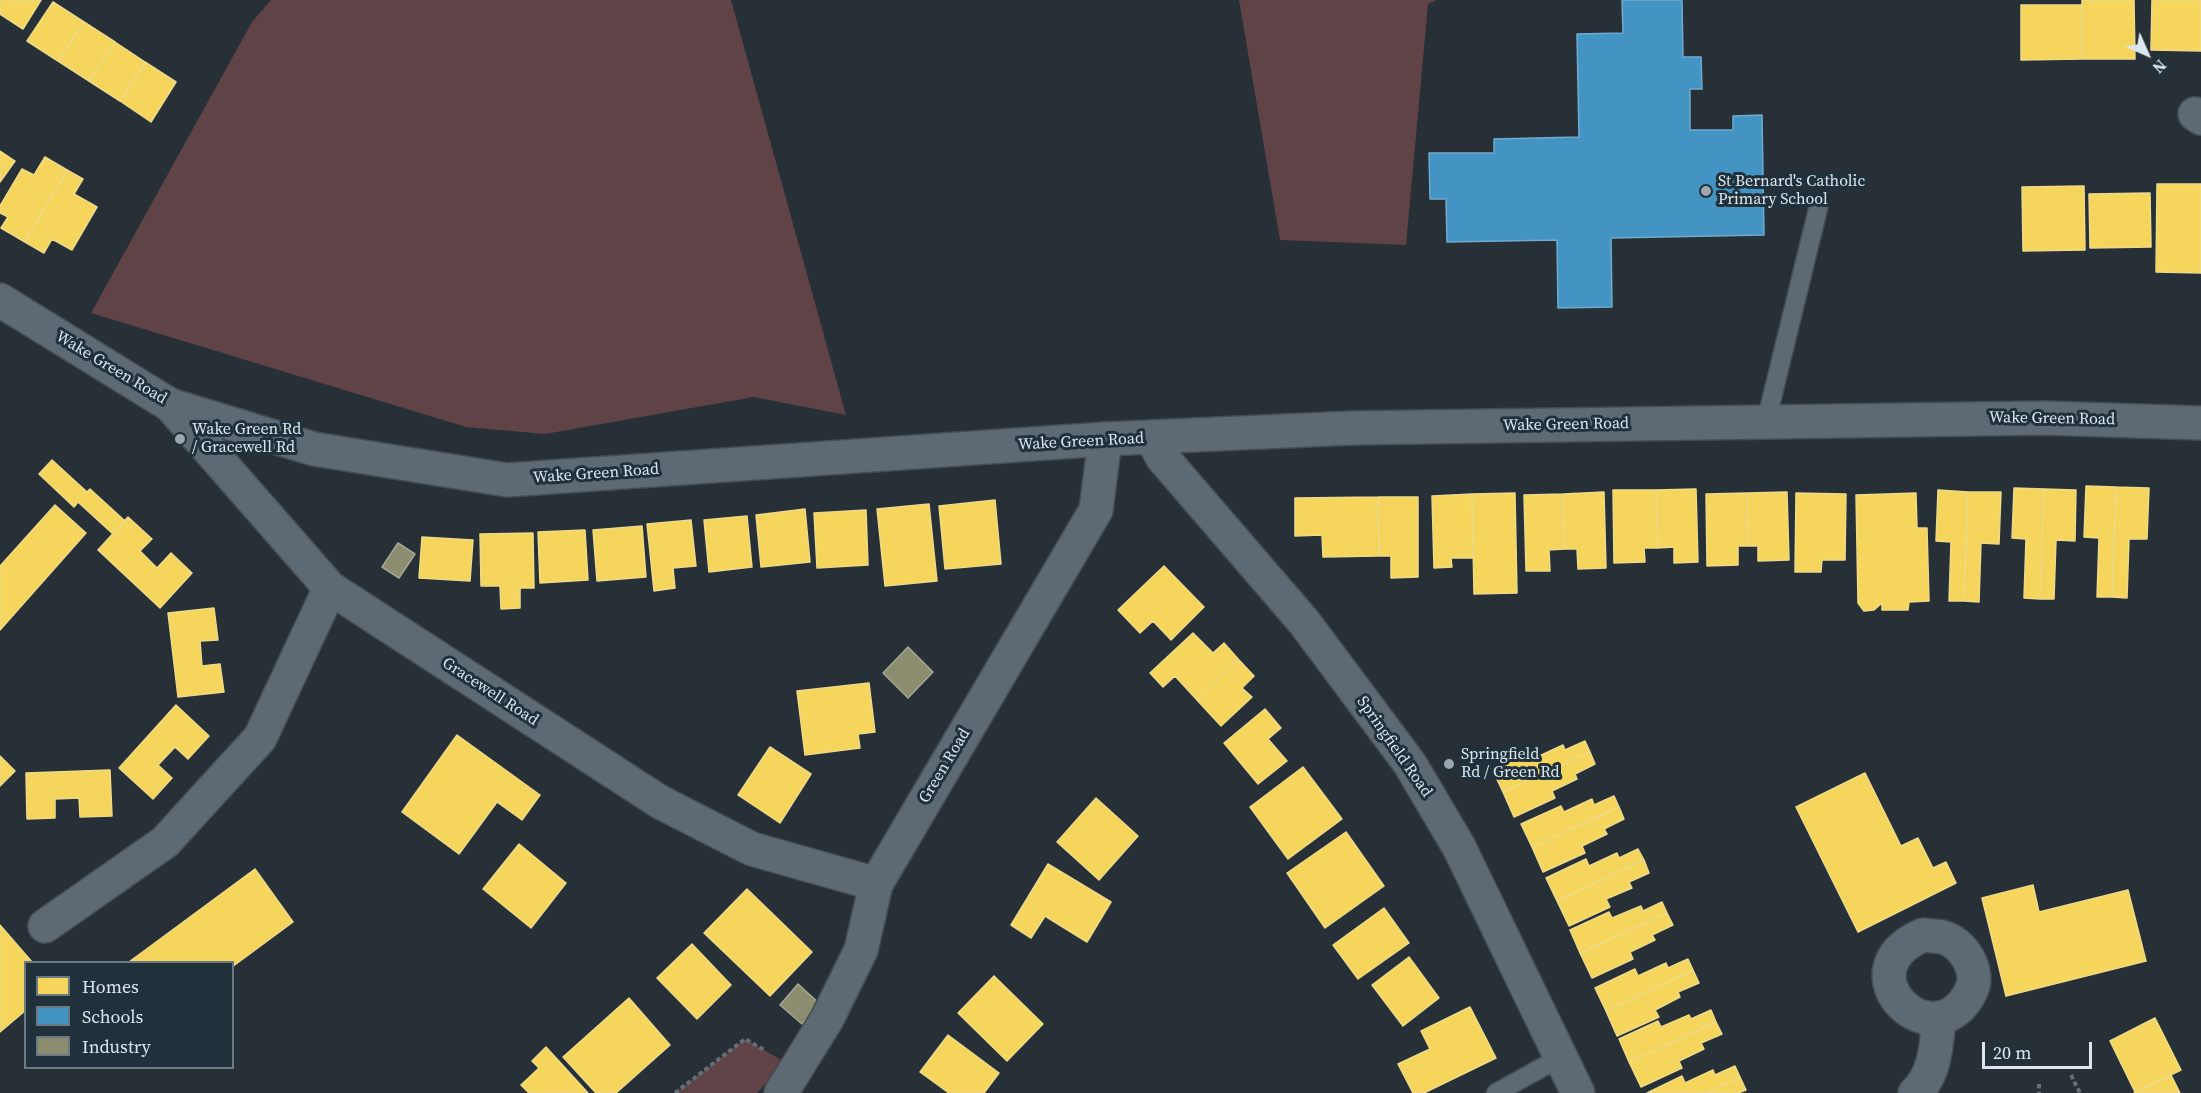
<!DOCTYPE html>
<html>
<head>
<meta charset="utf-8">
<style>
	body { margin:0 }
	#map { position:relative; width:2201px; height:1093px; overflow:hidden; background:#263036; font-family:"Source Serif 4",serif }
	canvas { display:block }
	.legend { position:absolute; left:24px; top:961px; width:210px; height:108px; box-sizing:border-box; background:#20313c; border:2px solid #6b7983; margin:0; padding:8px 10px; list-style:none; font-size:18px; color:#dce6ee }
	.legend li { display:flex; align-items:center; gap:12px; height:30px }
	.legend b { width:30px; border:2px solid #6b7983 }
	.north { position:absolute; left:2117px; top:24px; width:60px; height:60px; -webkit-text-stroke:4px #20313c; paint-order:stroke; rotate:135deg; font-size:16px; font-weight:700; line-height:24px; text-align:center; color:#dce6ee }
	.north::after { content:''; display:block; margin:auto; width:21px; height:27px; background:#dce6ee; clip-path:polygon(50% 0,100% 100%,50% 72%,0 100%) }
	.scale { position:absolute; left:1982px; top:1042px; width:110px; height:27px; box-sizing:border-box; border:3px solid #dce6ee; border-top:0; padding-left:8px; font-size:18px; line-height:21px; white-space:nowrap; color:#dce6ee; -webkit-text-stroke:4px #20313c; paint-order:stroke }
</style>
</head>
<body>
<div id="map">
<canvas width="2201" height="1093"></canvas>
<ul class="legend">
<li><b style="height:16px;background:#f6d55c"></b>Homes</li>
<li><b style="height:16px;background:#4393c3"></b>Schools</li>
<li><b style="height:16px;background:#8c8c6e"></b>Industry</li>
</ul>
<div class="north">N</div>
<div class="scale">20 m</div>
</div>
<script>
const ctx = document.querySelector('canvas').getContext('2d');
ctx.lineJoin = 'round';
function fillPath(path, color) {
  ctx.fillStyle = color;
  ctx.fill(path, 'evenodd');
}
function trace(path, color, width, dash) {
  ctx.strokeStyle = color;
  ctx.lineWidth = width;
  ctx.lineCap = dash ? 'butt' : 'round';
  ctx.setLineDash(dash || []);
  ctx.stroke(path);
}
function label(font, color, halo, rows, align = 'center') {
  ctx.font = font + ' "Source Serif 4",serif';
  ctx.lineWidth = 6;
  ctx.setLineDash([]);
  ctx.textBaseline = 'middle';
  ctx.strokeStyle = halo;
  ctx.fillStyle = color;
  for (const [text, x, y, turn = 0] of rows) {
    ctx.save();
    ctx.translate(x, y);
    ctx.rotate((+turn || 0) * Math.PI / 180);
    ctx.textAlign = isNaN(turn) ? turn : align;
    if (halo) ctx.strokeText(text, 0, 0);
    ctx.fillText(text, 0, 0);
    ctx.restore();
  }
}
fillPath(new Path2D(`
	M271,0h460l115,415 -92,-18 -209,37 -79,-7 -375,-114 161,-291z
	M1239,0h198l-9,4 -22,241 -126,-5z
	M745,1039l40,23 -28,31h-82z`), '#5f4346');
const homes = new Path2D(`
	M0,0h41l-18,29 -23,-15z
	M2082,0h52l1,59h-53z
	M2152,0h49v51l-50,-1z
	M53,2l31,20 -26,39 -31,-20z
	M2021,5h61v54l-61,1z
	M84,22l31,20 -26,39 -31,-20z
	M115,42l30,20 -25,39 -31,-20z
	M145,62l31,20 -25,40 -31,-21z
	M0,151l15,10 -15,21z
	M45,157l22,13 -42,72 -24,-14 7,-11 -8,-4v-7l22,-37 12,6z
	M67,170l16,9 -9,15 23,13 -25,43 -20,-11 -8,14 -19,-11z
	M2157,184h44v89l-45,-1z
	M2084,186l1,64 -62,1 -1,-64z
	M2150,193l1,54 -61,1 -1,-54z
	M52,460l35,32 3,-3 35,32 -12,13 -35,-32 -4,5 -35,-33z
	M2086,486l30,1 -4,110h-15l2,-59 -15,-1z
	M2116,487l33,1 -2,51h-18l-2,59 -15,-1z
	M2014,488l30,1 -4,110 -16,-1 2,-59 -14,-1z
	M1696,489l2,73 -24,1v-16l-16,1 -2,-58z
	M2044,489l32,1 -1,51 -19,-1 -2,59h-14z
	M1613,490h43l2,58h-14l1,14 -31,1z
	M1938,490l30,2 -4,109h-15l2,-59 -15,-1z
	M1604,492l2,76 -28,1 -1,-20h-13l-1,-55z
	M1787,492l2,68 -31,1v-15h-10l-1,-53z
	M1968,492h33l-2,52 -18,-1 -2,59 -15,-1z
	M1515,493l2,100 -43,1 -2,-100z
	M1747,493l1,53h-10v19l-31,1 -1,-72z
	M1796,493l50,1 -1,66h-23l-1,12h-26z
	M1916,493l1,35h10l2,73 -20,1 -1,8h-26v-7l-8,7 -10,1 -6,-8 -2,-108z
	M1472,494l1,64h-22l1,9 -18,1 -2,-72z
	M1563,494l1,55 -15,1 1,21h-24l-2,-76z
	M1378,497h40v80l-27,1v-22h-12z
	M1378,497l1,59 -56,1 -1,-22 -27,1v-38z
	M995,500l6,64 -56,5 -6,-63z
	M929,504l8,77 -52,5 -8,-77z
	M55,505l31,28 -86,97v-64z
	M805,509l5,53 -49,5 -5,-52z
	M866,510l2,55 -51,3 -3,-55z
	M747,516l5,51 -43,5 -5,-52z
	M128,517l24,22 -12,12 17,17 14,-15 21,20 -32,35 -62,-58z
	M691,520l5,46 -23,2 2,20 -21,3 -7,-67z
	M642,526l4,51 -49,4 -4,-51z
	M585,530l3,50 -48,3 -2,-51z
	M533,533l1,55h-14v20l-19,1 -1,-23h-19l-1,-52z
	M422,537l51,3 -3,41 -51,-3z
	M1164,566l40,41 -33,33 -18,-19 -13,12 -22,-23z
	M214,608l4,32 -18,1 2,25 18,-2 4,28 -46,5 -10,-84z
	M1193,633l20,20 11,-10 15,17 -42,40 -22,-24 -12,11 -13,-14z
	M1239,660l15,16 -12,12 10,9 -31,29 -24,-26z
	M869,683l6,49 -17,2 2,14 -55,7 -8,-64z
	M176,705l33,31 -21,23 -13,-12 -17,18 14,13 -19,21 -34,-31z
	M1265,709l16,19 -13,11 19,22 -29,23 -34,-41z
	M457,735l83,60 -18,25 -25,-18 -38,52 -57,-42z
	M1585,741l5,11 -87,40 -11,-23 40,-18 3,7 28,-13 2,5z
	M770,747l41,27 -31,49 -42,-28z
	M1590,752l5,12 -20,10 2,5 -25,12 3,7 -41,19 -11,-25z
	M0,756l15,15 -15,15z
	M1303,767l39,52 -54,40 -38,-52z
	M110,770l2,46 -32,1 -1,-19 -24,1v19l-28,1 -1,-46z
	M1865,773l36,73 17,-8 15,30 13,-6 10,21 -98,49 -62,-125z
	M1614,796l5,11 -87,40 -11,-23 40,-18 3,6 28,-13 2,6z
	M1096,798l42,38 -39,44 -42,-38z
	M1619,807l5,12 -20,10 3,5 -25,12 3,7 -42,19 -11,-25z
	M1346,832l38,54 -59,42 -38,-55z
	M519,844l47,39 -35,45 -48,-39z
	M1638,849l6,11 -87,41 -11,-23 40,-19 3,7 28,-13 2,5z
	M1644,860l5,13 -20,9 3,6 -26,11 4,8 -41,19 -12,-25z
	M1048,864l63,38 -24,40 -42,-26 -14,22 -20,-13z
	M255,869l38,53 -61,45v-5h-103z
	M2033,885l6,27 89,-22 18,71 -140,35 -24,-98z
	M747,889l65,63 -42,44 -66,-63z
	M1662,902l5,11 -87,40 -10,-23 39,-18 3,6 29,-12 2,5z
	M1384,908l25,35 -51,36 -25,-34z
	M1667,913l6,12 -21,10 3,5 -25,12 3,7 -41,19 -12,-25z
	M0,925l32,37h-6v48l-26,22z
	M692,944l39,41 -34,34 -40,-41z
	M1409,957l30,41 -36,28 -31,-41z
	M1688,959l5,11 -87,41 -11,-23 40,-19 3,7 28,-13 2,5z
	M1693,970l6,13 -21,9 2,5 -25,13 4,7 -42,19 -11,-25z
	M994,976l49,48 -36,37 -49,-48z
	M629,998l41,47 -54,48h-20l-33,-36z
	M1470,1007l26,51 -72,35h-11l-15,-29 32,-15 -9,-18z
	M1711,1010l5,12 -87,40 -10,-23 39,-18 3,6 28,-12 2,4z
	M2155,1018l26,52 -46,22 -25,-51z
	M1716,1022l6,12 -21,9 3,6 -25,12 3,7 -41,19 -12,-25z
	M948,1035l51,38 -15,20h-35l-29,-21z
	M546,1047l42,46h-59l-8,-8 18,-17 -7,-7z
	M1735,1066l5,11 -34,16h-59l35,-17 3,7 28,-13 2,5z
	M2171,1075l9,18h-46l1,-1z
	M1740,1077l6,13 -8,3h-32z`);
fillPath(homes, '#f6d55c');
trace(homes, '#eeda88', 1.5);
const schools = new Path2D(`
	M1622,0h60l1,57h18l1,32h-12v41h43v-14l29,-1 2,120 -153,3 1,69 -54,1 -1,-68 -110,2 -1,-43h-16l-1,-46h65v-14l85,-2 -2,-103 46,-1z`);
fillPath(schools, '#4393c3');
trace(schools, '#71acd0', 1.5);
const industry = new Path2D(`
	M398,543l17,11 -16,24 -17,-11z
	M908,647l25,25 -25,26 -25,-25z
	M798,984l22,20 -18,20 -22,-19z`);
fillPath(industry, '#8c8c6e');
trace(industry, '#a4a794', 1.5);
const service = new Path2D(`
	M1766,422l53,-217
	M1496,1093l65,-36`);
const minor = new Path2D(`
	M2195,114l6,4
	M170,405l160,183 330,214 92,47 124,35
	M45,926l120,-84 95,-104 70,-150
	M1923,935c6,1 13,1 19,2 21,5 39,34 29,54 -36,73 -133,-19 -48,-56z
	M781,1093l46,-74 34,-69 15,-66 220,-374 9,-71
	M1915,1093c21,-19 21,-48 24,-74`);
const tertiary = new Path2D(`
	M0,300l170,105 144,44 193,31 598,-41 247,-11 693,-10 156,5
	M1152,437l10,20 142,165 106,142 49,83 119,246`);
trace(service, '#454c52', 21);
trace(minor, '#454c52', 36);
trace(tertiary, '#454c52', 36);
trace(new Path2D(`
	M2071,1075l9,18
	M2039,1084v9
	M675,1093l70,-54 21,12`), '#646e75', 4, [4.5, 3]);
trace(service, '#5d6a73', 18);
trace(minor, '#5d6a73', 33);
trace(tertiary, '#5d6a73', 33);
for (const [x, y, r, color] of [
	[1706,191,6,"#9ca6ae"],
	[180,439,6,"#9ca6ae"],
	[1449,764,6,"#9ca6ae"]
]) {
  const dot = new Path2D();
  dot.arc(x, y, r, 0, 2 * Math.PI);
  ctx.fillStyle = color;
  ctx.fill(dot);
  trace(dot, '#20313c', 2);
}
label('16px', '#dce6ee', '#20313c', [
	["St Bernard's Catholic",1718,182],
	["Primary School",1718,200],
	["Wake Green Rd",192,430],
	["/ Gracewell Rd",192,448],
	["Springfield",1461,755],
	["Rd / Green Rd",1461,773]
], 'left');
label('16px', '#dce6ee', '#20313c', [
	["Wake Green Road",111,368,31],
	["Wake Green Road",2052,419,1],
	["Wake Green Road",1566,425,-1],
	["Wake Green Road",1081,442,-3],
	["Wake Green Road",596,474,-4],
	["Gracewell Road",490,692,33],
	["Springfield Road",1394,747,55],
	["Green Road",945,766,-59]
]);
</script>
</body>
</html>
